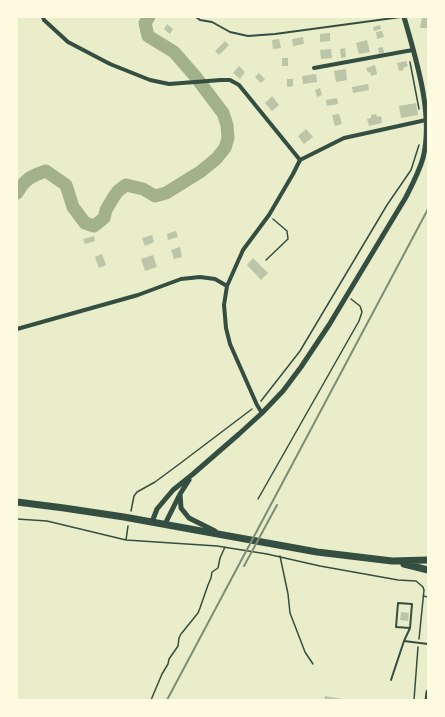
<!DOCTYPE html>
<html>
<head>
<meta charset="utf-8">
<style>
	body { margin:0 }
	#map { position:relative; width:445px; height:717px; overflow:hidden; background:#e9edc9; font-family:"PT Sans",sans-serif }
	canvas { display:block }
	.frame { position:absolute; inset:0; border:18px solid #fefae0; pointer-events:none }
</style>
</head>
<body>
<div id="map">
<canvas width="445" height="717"></canvas>
<div class="frame"></div>
</div>
<script>
const ctx = document.querySelector('canvas').getContext('2d');
ctx.lineJoin = 'round';
function trace(path, color, width, dash) {
  ctx.strokeStyle = color;
  ctx.lineWidth = width;
  ctx.lineCap = dash ? 'butt' : 'round';
  ctx.setLineDash(dash || []);
  ctx.stroke(path);
}
function fillPath(path, color) {
  ctx.fillStyle = color;
  ctx.fill(path, 'evenodd');
}
trace(new Path2D(`
	M17,193c8,-14 14,-17 29,-22l20,14 7,22 12,16 9,3 10,-8 2,-8 7,-12 5,-7 8,-6 17,4 12,7 11,-3 34,-21 16,-13 9,-11 3,-10 -1,-13 -4,-12 -28,-37 -21,-24 -26,-16 -3,-13 4,-6`), '#a3b18a', 13);
fillPath(new Path2D(`
	M422,17h6v11h-8z
	M167,24l6,5 -3,5 -6,-5z
	M380,25l1,4 -7,2 -1,-4z
	M382,31l2,6 -7,2 -1,-7z
	M330,33v8l-10,1v-8z
	M303,37l1,7 -11,2 -1,-7z
	M279,39l2,9 -8,1 -1,-9z
	M367,40l3,12 -11,2 -3,-11z
	M225,41l4,4 -10,10 -4,-4z
	M383,47l1,6 -5,1 -1,-6z
	M345,48l1,9 -5,1 -1,-9z
	M331,49l1,9 -11,1 -1,-9z
	M282,58h6v8h-6z
	M406,61l2,5 -5,2 1,2 -5,1 -2,-8z
	M375,65l2,9 -6,2 -1,-4 -2,1 -2,-5z
	M239,66l6,6 -5,7 -7,-6z
	M346,69l1,11 -11,2 -2,-11z
	M259,73l6,6 -4,4 -6,-6z
	M316,74l1,8 -14,2 -1,-8z
	M287,79h6v7l-6,1z
	M368,84l1,6 -16,3 -1,-6z
	M320,88l2,7 -5,2 -2,-7z
	M272,96l7,9 -7,6 -7,-8z
	M337,98l1,6 -11,2 -1,-6z
	M416,103l2,12 -17,3 -2,-12z
	M339,114l3,10 -7,2 -3,-11z
	M376,114l1,3 4,-1 1,7 -13,3 -2,-7 4,-1v-3z
	M306,129l7,8 -9,7 -6,-8z
	M176,231l2,6 -10,3 -1,-6z
	M152,235l2,7 -9,4 -3,-8z
	M94,236l1,5 -10,3 -2,-5z
	M180,247l2,10 -8,2 -3,-9z
	M102,254l4,11 -7,3 -4,-11z
	M153,255l4,12 -12,4 -4,-12z
	M253,258l15,15 -7,7 -14,-15z
	M401,612l8,1 -1,8 -8,-1z
	M325,696l17,3v1h-18z`), '#bcc5a7');
trace(new Path2D(`
	M410,62l9,47
	M266,260l22,-21 -1,-8 -14,-12
	M261,401l39,-50 87,-146 24,-35 8,-25
	M258,499l101,-178 3,-9 -2,-6 -9,-7
	M131,511l3,-15 3,-4 18,-10 23,-17 74,-56
	M17,519l30,2 79,19 91,6 50,8 53,12 78,14 18,1 7,6 1,3 -5,49
	M126,540l2,-14
	M280,556l8,38 2,19 15,39 8,12
	M423,596l5,1
	M151,700l11,-26 6,-10 1,-5 9,-13 1,-8 2,-4 17,-21 2,-5 8,-23 3,-7 1,-6 6,-4 2,-10 5,-11
	M414,700l4,-53`), '#344e41', 1.5);
trace(new Path2D(`
	M196,17l4,3 12,2 18,10 18,4 27,-2 126,-17
	M404,641l24,3
	M391,680l13,-39 6,-13 2,-24 -14,-1 -2,24 14,1`), '#344e41', 2);
trace(new Path2D(`
	M43,17l1,3 24,22 42,22 40,16 19,4 52,-4h9l9,5 61,75 -7,14 -24,41 -26,35 -16,36 -3,19 2,23 4,16 27,61 5,8
	M314,68l93,-17 6,-1
	M300,160l44,-22 82,-18
	M17,329l121,-34 43,-16 19,-2 15,2 12,7`), '#344e41', 4);
trace(new Path2D(`
	M189,480l-9,14 1,14 8,10 26,13
	M152,522l5,-13 16,-19 20,-16 46,-40 23,-21 21,-22 18,-24 28,-42 77,-128c6,-12 13,-25 17,-39 11,-43 -7,-99 -19,-141
	M165,524l14,-28
	M427,700l1,-8`), '#344e41', 5);
trace(new Path2D(`
	M17,502l47,6 60,9 193,35 75,9 36,-1
	M404,564l24,6`), '#344e41', 7);
trace(new Path2D(`
	M244,566l33,-61
	M167,700l261,-491`), '#7c8e77', 2);
</script>
</body>
</html>
